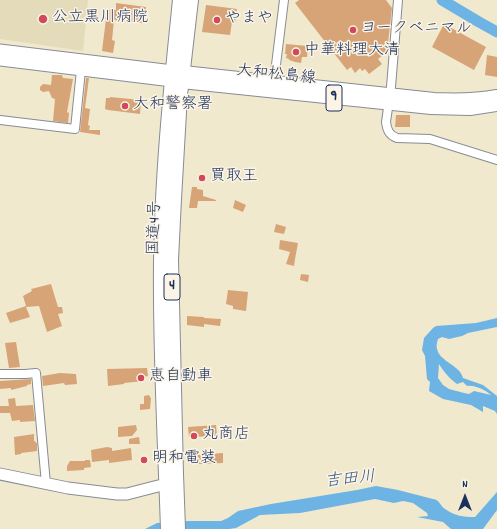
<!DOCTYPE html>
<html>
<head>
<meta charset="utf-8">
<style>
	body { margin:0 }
	#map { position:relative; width:497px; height:529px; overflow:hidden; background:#f0e9ce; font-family:Dekko,sans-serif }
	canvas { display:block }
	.north { position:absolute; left:445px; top:477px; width:40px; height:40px; -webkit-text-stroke:3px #fcf5e5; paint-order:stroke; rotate:0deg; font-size:11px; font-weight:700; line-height:16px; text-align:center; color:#1b2f5e }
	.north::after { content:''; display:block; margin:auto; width:14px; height:18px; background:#1b2f5e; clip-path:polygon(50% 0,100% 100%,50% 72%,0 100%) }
</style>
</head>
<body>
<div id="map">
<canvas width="497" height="529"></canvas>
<div class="north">N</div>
</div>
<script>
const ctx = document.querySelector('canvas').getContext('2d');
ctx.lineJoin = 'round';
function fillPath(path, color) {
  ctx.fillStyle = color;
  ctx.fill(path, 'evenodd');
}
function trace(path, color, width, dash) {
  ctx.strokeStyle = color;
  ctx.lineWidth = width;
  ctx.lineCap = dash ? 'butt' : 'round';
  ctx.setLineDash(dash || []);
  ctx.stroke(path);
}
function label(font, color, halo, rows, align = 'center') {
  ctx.font = font + ' Dekko,"Klee One",sans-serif';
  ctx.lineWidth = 3;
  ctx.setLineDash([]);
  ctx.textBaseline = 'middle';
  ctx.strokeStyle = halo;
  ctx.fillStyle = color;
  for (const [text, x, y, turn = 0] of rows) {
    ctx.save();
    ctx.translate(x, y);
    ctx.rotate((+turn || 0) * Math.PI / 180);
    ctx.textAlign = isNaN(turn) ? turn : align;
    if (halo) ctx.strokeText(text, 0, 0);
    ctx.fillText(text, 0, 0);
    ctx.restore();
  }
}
fillPath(new Path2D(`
	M0,0h88l-5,51 -83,-12z`), '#e3dbba');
fillPath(new Path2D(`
	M497,318v9l-29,6 -6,3 -13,3 -7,-2 -4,2c-1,3 -2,7 -1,10 3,13 23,16 26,29l20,7 14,11v18l-2,-3 -12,-5v6l-12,-7 -28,-6 -14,-8 1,-9 -3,-3 -2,-23 -3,-6 2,-12 9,-10 3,-2 40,-3zM439,364c5,8 10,14 18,20l6,-2 4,4c8,-1 18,4 24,9l-17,-4 -5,3 -5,-1 -15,-4 -6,-4 -5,-7z
	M376,486l22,4 35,9c7,1 7,7 12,10 10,7 18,8 30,8l22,-25v18l-14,19h-32l-8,-7 -26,-5 11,-1 -1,-3 -14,-10 -10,-2 -9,2 -19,-4 -75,14 -40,2 -24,13 -7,1h-84l12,-6 31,-2h33l7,-3 10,-7 33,-7 86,-14z`), '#6db4e4');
trace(new Path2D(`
	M442,0l37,22 18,10`), '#6db4e4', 11);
fillPath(new Path2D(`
	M299,0h87l6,8 -5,44 -9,7 4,5 -13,10 -4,-5 -3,2 -2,-3 -5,5 -4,-6 -4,3 -52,-67z
	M116,3l30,4 -2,16 -30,-3 -2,20 3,1 -2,12 -11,-2 4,-32 -2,-1 1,-9 11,1z
	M206,5l31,4 -2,14 -3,-1 -2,13 -28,-3z
	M444,24l42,23 -12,23 -42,-23z
	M286,44l22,2 -1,11h-5l-1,6 -6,-1 -6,-2v-1l-3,-1 1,-4h-2z
	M487,55l10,2v20l-12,-2z
	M52,75h10l1,3 10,1 -6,33 2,1 -1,10 -15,-2 2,-22 -3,-1 -3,-7 -6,1 -3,-2v-3l3,-3 8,1z
	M86,78h3l-4,30 5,1 -2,16 2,1 -1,4h11v5l-20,-3z
	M110,97l31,3 -1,14 -32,-4 -3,-1 1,-11h4z
	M396,115h14v12h-15z
	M192,187h5v2l6,1v6l13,4v1h-18l-1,7h-8z
	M235,200l11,5 -3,7 -10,-4z
	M276,224l10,3 -2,7 -10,-2z
	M280,240l18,3 -3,16 -1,7 -8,-2 4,-12 -11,-3z
	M301,274l8,1 -1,7 -8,-2z
	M51,284l7,23h4l1,6 -5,1 4,12 -15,6 -8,-26 -13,1 4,10 -20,6 -4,-10 20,-7 -3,-10 9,-5 -1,-2z
	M228,290l20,2 -2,19 -13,-2v-3l-7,-2z
	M187,316l17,1v1l17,1 -1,7 -16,-2v3l-17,-2z
	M16,342l4,25 -11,1 -4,-25z
	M147,368l1,8 -4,1v4l-20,2v1l-16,2 -1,-17z
	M60,373l16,1 1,10 -12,1 -1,-2 -21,3 -1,-10z
	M31,379v5l-4,1v1l-16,4v-2l-11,1v-8z
	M149,395l1,2 1,1 -1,11 -10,1v-6h4v-8z
	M15,398l1,8 17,-1 2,16 -15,1v-2l-8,1 -2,-8h-10v-7h9l-1,-7z
	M136,425l1,5 -5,6 -14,1v-10z
	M216,425l1,11 -28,1 -1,-10z
	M34,434v7h1l1,2h1v8l-16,2v1l-6,1 -1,-18z
	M139,437l1,7h-11v-5z
	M107,447l5,1v3l19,-3 1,12 -23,3v-3l-17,2 -1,-12z
	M223,453v10l-25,1 -1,-9z
	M85,460h5l1,7 -7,1v2l-17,1v-5l3,-5h15z`), '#d6a477');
const street = new Path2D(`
	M398,0l-7,87 -5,35c1,8 3,13 11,16l33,1 67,21
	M274,81l10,-81
	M0,120l75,9 6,-59
	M0,374h25l11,-1 10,111`);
const secondary = new Path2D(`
	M0,50l173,21
	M0,60l172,21
	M0,474l68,14 49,6h10l31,-8 17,-1`);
const primary = new Path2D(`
	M174,71l260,28c21,1 42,1 63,-3
	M172,81l259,27 39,1 27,-4`);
const highway = new Path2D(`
	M168,529c-3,-89 -8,-178 -7,-266 1,-88 10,-176 19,-263
	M178,529l-2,-55 -5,-214 3,-61 6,-104 11,-95`);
trace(street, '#868c96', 10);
trace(secondary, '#868c96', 13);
trace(primary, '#868c96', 14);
trace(highway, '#868c96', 16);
trace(street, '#fff', 8);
trace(secondary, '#fff', 11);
trace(primary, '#fff', 12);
trace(highway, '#fff', 14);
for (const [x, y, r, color] of [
	[43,19,5,"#d1495b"],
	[217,20,4,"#d1495b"],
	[353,30,4,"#d1495b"],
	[296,52,4,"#d1495b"],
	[125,106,4,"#d1495b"],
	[202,178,4,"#d1495b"],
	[141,378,4,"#d1495b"],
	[194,436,4,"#d1495b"],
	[144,460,4,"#d1495b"]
]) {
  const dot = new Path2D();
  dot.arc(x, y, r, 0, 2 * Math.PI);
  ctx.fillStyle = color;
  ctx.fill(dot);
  trace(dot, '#fcf5e5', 1.5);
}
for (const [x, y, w] of [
	[334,98,16],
	[172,287,16]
]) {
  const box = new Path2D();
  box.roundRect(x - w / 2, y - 13, w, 26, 3);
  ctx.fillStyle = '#fcf5e5';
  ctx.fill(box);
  trace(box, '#1b2f5e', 1);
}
label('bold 15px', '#1b2f5e', null, [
	["9",334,98],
	["4",172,287]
]);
label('16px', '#1b2f5e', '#fcf5e5', [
	["公立黒川病院",52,19],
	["やまや",225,20],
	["ヨークベニマル",361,30],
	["中華料理大清",304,52],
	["大和警察署",133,106],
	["買取王",210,178],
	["恵自動車",149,378],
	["丸商店",202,436],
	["明和電装",152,460]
], 'left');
label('16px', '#1b2f5e', '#fcf5e5', [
	["大和松島線",276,76,6],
	["国道4号",156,228,-88]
]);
label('italic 17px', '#345786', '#fcf5e5', [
	["吉田川",350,481,-6]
]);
</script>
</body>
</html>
